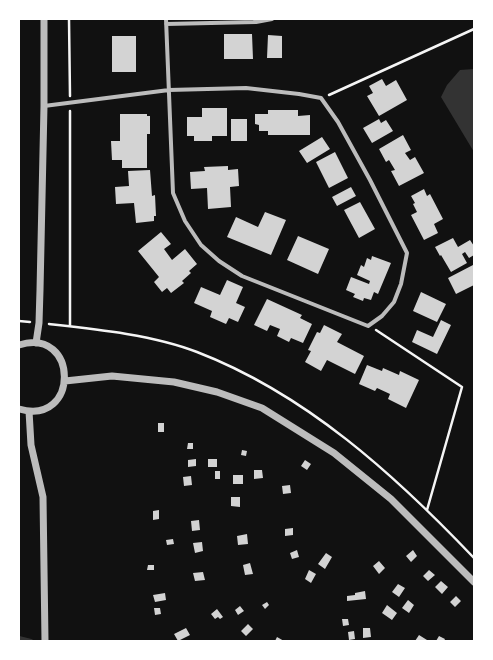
<!DOCTYPE html>
<html>
<head>
<meta charset="utf-8">
<style>
	body { margin:0 }
	#map { position:relative; width:493px; height:660px; overflow:hidden; background:#111; font-family:"Public Sans",sans-serif }
	canvas { display:block }
	.frame { position:absolute; inset:0; border:20px solid #fff; pointer-events:none }
</style>
</head>
<body>
<div id="map">
<canvas width="493" height="660"></canvas>
<div class="frame"></div>
</div>
<script>
const ctx = document.querySelector('canvas').getContext('2d');
ctx.lineJoin = 'round';
function fillPath(path, color) {
  ctx.fillStyle = color;
  ctx.fill(path, 'evenodd');
}
function trace(path, color, width, dash) {
  ctx.strokeStyle = color;
  ctx.lineWidth = width;
  ctx.lineCap = dash ? 'butt' : 'round';
  ctx.setLineDash(dash || []);
  ctx.stroke(path);
}
fillPath(new Path2D(`
	M474,69v83l-33,-55 6,-12 13,-15z`), '#333');
trace(new Path2D(`
	M19,638l12,3`), '#333', 4);
fillPath(new Path2D(`
	M224,34h28l1,25h-29z
	M268,35l14,1v22h-15z
	M112,36h24v36h-24z
	M382,79l4,7 10,-6 11,20 -28,16 -12,-20 6,-3 -4,-7z
	M202,108h25v28h-15v5h-18v-5h-7v-19h15z
	M268,110h30v6l12,-1v20h-42v-4h-9v-6l-4,-1v-10h13z
	M120,114h27v2h3v18h-3v34h-25v-8h-10l-1,-19h9z
	M231,119h16v22h-16z
	M379,119l2,4 5,-3 7,11 -21,12 -9,-15z
	M403,135l8,15 -6,3 5,7 5,-3 9,16 -25,13 -8,-15 4,-1 -6,-10 -3,2 -7,-13z
	M322,137l8,12 -23,14 -8,-12z
	M335,152l13,26 -19,10 -13,-26z
	M228,166v4l10,-1 1,17 -9,1 1,20 -23,2 -1,-21 -16,1 -1,-17 15,-1 -1,-4z
	M150,170l2,26 3,-1 1,21h-2v5l-18,2 -2,-20 -18,1 -1,-17 14,-1 -1,-15z
	M351,187l5,9 -19,10 -5,-9z
	M424,189l3,7 3,-2 13,25 -9,5 4,9 -14,7 -13,-25 6,-3 -4,-8 2,-1 -4,-7z
	M360,202l15,27 -16,9 -15,-28z
	M265,212l21,8 -15,35 -44,-18 9,-20 22,10z
	M161,232l10,12 -7,5 8,11 13,-11 12,15 -8,7 2,2 -9,8 2,2 -13,10 -4,-5 -5,4 -8,-10 5,-5 -21,-26z
	M298,236l31,13 -11,25 -31,-14z
	M453,238l5,9 12,-7 4,6v9l-5,3 -4,-6 -3,2 5,9 -16,9 -10,-17 -1,1 -5,-9z
	M372,256l19,7 -13,31 -4,-2 -3,8 -7,-2 -1,3 -10,-4 2,-3 -9,-4 5,-13 18,7 1,-3 -13,-6 4,-10 3,2 3,-9 4,2z
	M473,265l1,20 -18,9 -8,-16z
	M227,280l16,7 -7,16 9,4 -7,15 -9,-4 -3,6 -16,-7 2,-6 -18,-8 7,-16 19,8z
	M421,292l25,12 -9,18 -24,-11z
	M267,299l35,16 -2,3 12,6 -9,19 -12,-5 -2,4 -12,-6 3,-7 -10,-4 -3,6 -13,-6z
	M441,320l10,5 -14,29 -25,-12 5,-12 16,7z
	M324,325l18,9 -5,8 27,14 -9,18 -28,-14 -6,11 -16,-9 6,-11 -3,-1 9,-18 3,1z
	M367,365l15,6 1,-3 16,7 1,-4 19,9 -13,28 -18,-9 2,-5 -13,-6 -2,3 -16,-7z
	M158,423h6v9h-6z
	M188,443h5v6h-6z
	M242,450l5,1 -1,5 -5,-1z
	M196,459v7l-8,1v-7z
	M208,459h9v8h-9z
	M305,460l6,4 -4,6 -6,-4z
	M254,470h8l1,8 -9,1z
	M215,471h5v8h-5z
	M233,475h10v9h-10z
	M191,476l1,9 -8,1 -1,-9z
	M290,485l1,8 -8,1 -1,-8z
	M231,497h9v10l-9,-1z
	M159,510v9l-6,1v-9z
	M199,520l1,10 -8,1 -1,-10z
	M293,528v7l-8,1v-7z
	M247,534l1,10 -10,1 -1,-9z
	M173,539l1,5 -7,1 -1,-5z
	M202,542l1,9 -8,2 -2,-10z
	M297,550l2,7 -7,2 -2,-6z
	M413,550l4,6 -6,6 -5,-6z
	M326,553l6,4 -7,12 -7,-5z
	M379,561l6,7 -6,6 -6,-8z
	M250,563l3,11 -8,1 -2,-10z
	M148,565h6v5h-7z
	M309,570l7,4 -5,9 -6,-4z
	M429,570l6,5 -7,6 -5,-5z
	M203,572l2,8 -10,1 -2,-8z
	M441,581l7,6 -6,7 -7,-7z
	M398,584l7,4 -6,9 -7,-5z
	M365,591l1,8 -19,2v-5l8,-1v-2z
	M165,593l1,7 -11,2 -2,-7z
	M456,596l5,5 -6,6 -5,-5z
	M408,600l6,5 -5,8 -7,-5z
	M267,602l2,3 -4,4 -3,-4z
	M387,605l10,8 -5,7 -10,-7z
	M240,606l4,5 -6,4 -3,-5z
	M154,608h6l1,6 -6,1z
	M217,609l6,8 -3,2 -2,-2 -3,2 -4,-5z
	M342,619h6l1,6 -6,1z
	M248,624l5,5 -7,7 -5,-5z
	M186,628l4,7 -12,6 -4,-7z
	M363,628h7l1,9 -8,1z
	M354,631l1,8 -6,1 -1,-8z
	M419,635l8,5 -1,1h-11z
	M439,636l6,3 -1,2h-8z
	M277,637l7,4h-9z`), '#d3d3d3');
trace(new Path2D(`
	M69,19l1,77
	M329,95l145,-66
	M19,321l11,1
	M49,324c46,5 105,11 148,28 109,42 198,123 277,206
	M70,326v-215
	M376,330l86,57 -35,123`), '#f5f5f5', 2.5);
trace(new Path2D(`
	M256,22l16,-3
	M166,24l90,-2 -1,-3
	M44,106l125,-16 77,-2 53,6 22,4 17,24 32,58 37,73 -6,31 -7,18 -12,14 -14,10 -126,-50 -23,-15 -18,-16 -16,-24 -12,-28 -7,-174`), '#bcbcbc', 4);
trace(new Path2D(`
	M36,343l3,-20 1,-33 4,-184v-87
	M19,345c60,-19 61,82 0,64
	M65,381l47,-5 62,6 43,10 45,16 72,45 57,46 83,83
	M29,411l2,34 12,52 2,144`), '#bcbcbc', 7);
</script>
</body>
</html>
